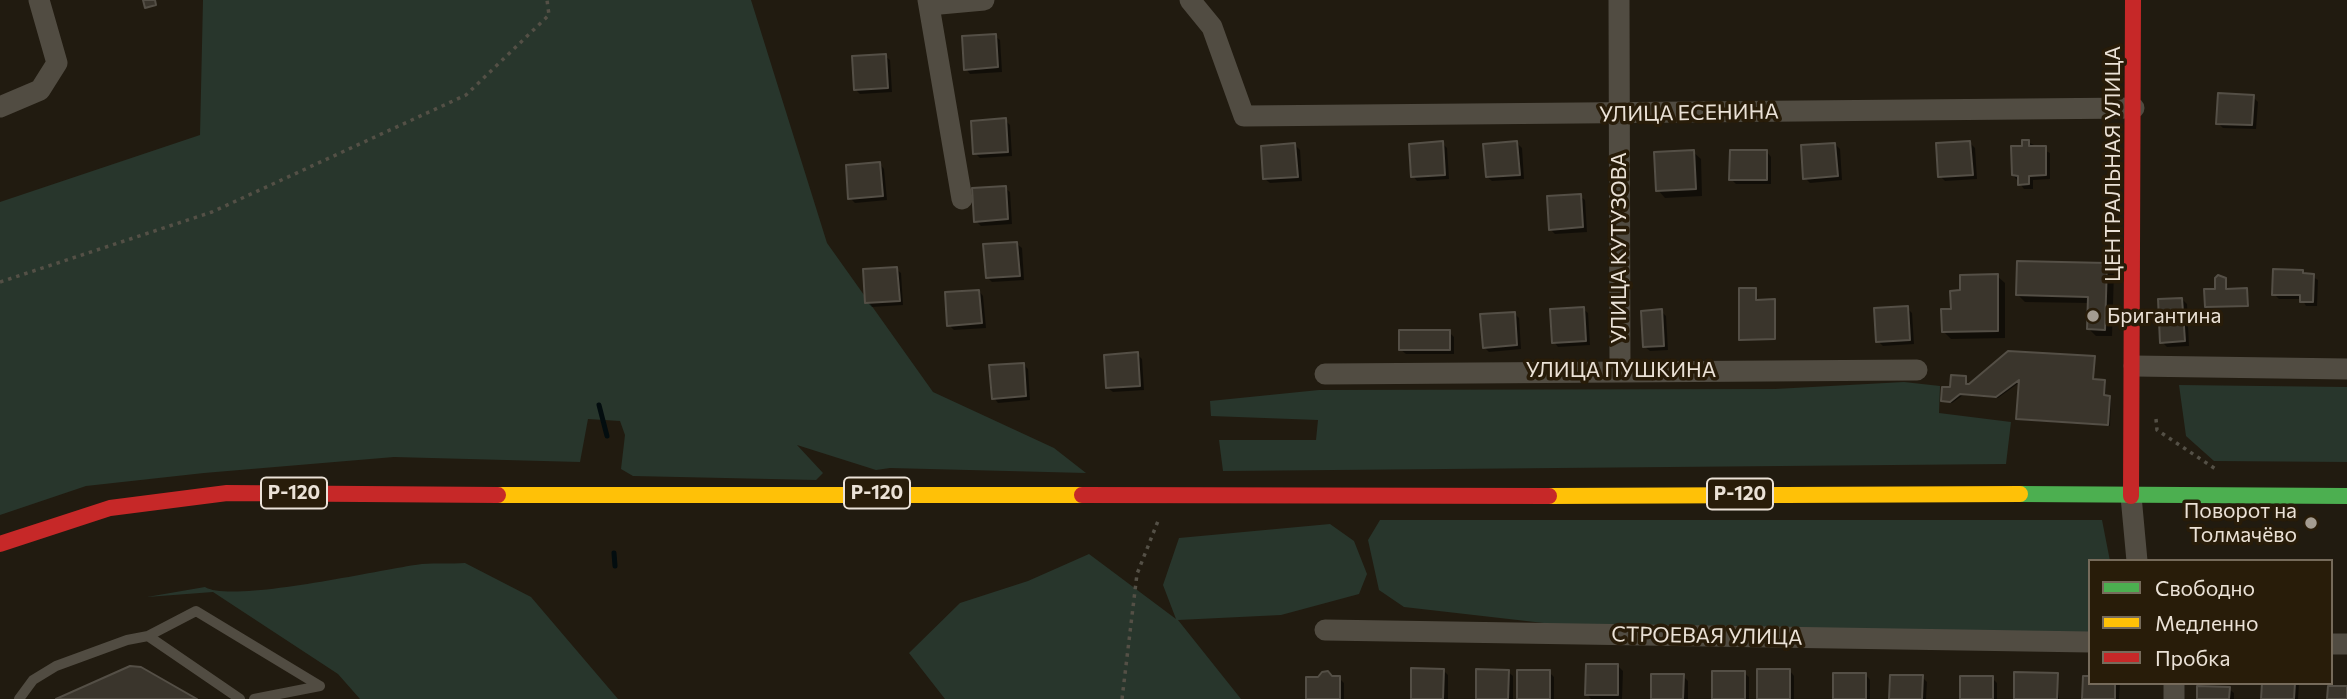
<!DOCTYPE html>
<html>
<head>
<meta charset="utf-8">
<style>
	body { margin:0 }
	#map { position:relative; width:2347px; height:699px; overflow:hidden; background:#211b10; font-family:Commissioner,sans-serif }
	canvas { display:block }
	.legend { position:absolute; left:2088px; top:559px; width:245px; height:126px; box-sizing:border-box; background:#281c09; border:2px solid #766b5b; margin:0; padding:9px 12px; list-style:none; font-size:21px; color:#ebe2d7 }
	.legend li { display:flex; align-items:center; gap:14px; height:35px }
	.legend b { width:35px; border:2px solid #766b5b }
</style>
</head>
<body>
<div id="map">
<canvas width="2347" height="699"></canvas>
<ul class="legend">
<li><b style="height:9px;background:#4caf50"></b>Свободно</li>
<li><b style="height:9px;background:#ffc107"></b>Медленно</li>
<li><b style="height:9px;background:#c62828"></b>Пробка</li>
</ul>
</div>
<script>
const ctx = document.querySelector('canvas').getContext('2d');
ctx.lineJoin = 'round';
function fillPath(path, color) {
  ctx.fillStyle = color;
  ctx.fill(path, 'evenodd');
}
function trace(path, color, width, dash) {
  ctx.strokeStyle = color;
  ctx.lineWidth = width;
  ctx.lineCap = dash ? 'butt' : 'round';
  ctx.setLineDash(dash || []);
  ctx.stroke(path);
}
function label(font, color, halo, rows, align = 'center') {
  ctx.font = font + ' Commissioner,sans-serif';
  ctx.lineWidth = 7;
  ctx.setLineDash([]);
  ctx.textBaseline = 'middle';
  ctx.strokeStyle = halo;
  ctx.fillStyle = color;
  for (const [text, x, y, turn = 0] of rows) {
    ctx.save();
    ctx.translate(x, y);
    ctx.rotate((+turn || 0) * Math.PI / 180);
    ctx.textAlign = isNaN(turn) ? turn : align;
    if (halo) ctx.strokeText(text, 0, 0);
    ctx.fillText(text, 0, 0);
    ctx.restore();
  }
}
fillPath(new Path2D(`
	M203,0h548l76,243 106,149 121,56 32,25 -196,-5 -14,2 -79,-25 26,28 -7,7 -183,-4 -12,-7 4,-34 -5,-14 -32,-2 -8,43 -186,-5 -190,16 -118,13 -86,29v-313l200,-67z
	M1904,382l36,4 -1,27 72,9 -5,42 -783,7 -4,-31h97l2,-20 -107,-4 -1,-15 109,-11 456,-1z
	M2179,385l168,2v75l-133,-1 -28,-25z
	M1380,520h722l8,41h-20v77l-494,-9 -192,-22 -25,-17 -11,-50z
	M1330,524l24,17 13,33 -8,20 -78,21 -103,5 63,79h-296l-36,-46 51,-50 68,-22 61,-27 87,65 -13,-34 16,-47z
	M465,563l66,34 87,102h-258l-22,-25 -125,-82 -66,5 58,-10c27,17 177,-18 217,-23 14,-1 29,0 43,-1z`), '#28362c');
fillPath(new Path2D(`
	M995,36l5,4 2,32 -32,2 -4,-5z
	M885,56l5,4 2,32 -32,2 -5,-5z
	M2253,97l5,5 -2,27 -33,-1 -5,-5z
	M1005,120l5,5 2,31 -32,2 -5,-5z
	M2028,142l22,11v26l-17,1v9h-9l-11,-14z
	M1442,143l5,5 2,31 -32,2 -4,-5z
	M1517,143l5,5 2,31 -32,2 -5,-4z
	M1970,143l5,5 2,31 -32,2 -5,-5z
	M1835,144l5,5 2,31 -32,3 -5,-5z
	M1295,145l5,5 2,31 -32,2 -5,-4z
	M1693,152l8,7 1,37 -37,2 -7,-8z
	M1767,152l4,5v27h-35l-5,-5z
	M880,164l4,5 3,31 -32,3 -5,-5z
	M1005,188l5,4 2,32 -31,2 -5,-5z
	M1580,196l5,4 2,32 -32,2 -5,-5z
	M1017,244l5,4 2,32 -32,2 -5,-5z
	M2106,265l8,7 -2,64h-16l-7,-7v-26l-64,-1 -7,-7z
	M896,269l5,4 2,32 -31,2 -5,-5z
	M2302,271l16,9 -1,26h-11l-4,-7h-23l-5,-5z
	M1997,276l8,7v55l-54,1 -8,-8 19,-39z
	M2225,279l3,11 20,2 1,15h-43z
	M1756,290l2,11 18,2v37l-35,-1z
	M979,291l4,5 3,32 -32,2 -5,-5z
	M2182,299l5,5 2,42 -22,1 -5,-5z
	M1907,308l5,5 2,31 -31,2 -5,-5z
	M1583,309l5,4 2,32 -32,2 -4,-5z
	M1661,311l5,5 2,34 -18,1 -5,-4z
	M1514,313l5,5 2,31 -32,3 -5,-5z
	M1449,332l5,5v17h-48l-5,-4z
	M1137,354l5,5 2,31 -31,2 -5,-4z
	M2094,358v23l12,2 -1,14 6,2 -1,27 -90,-6v-38l-22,16 -35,-3 -11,8 -9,-2 22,-24 2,9z
	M1023,364l5,5 2,31 -32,3 -4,-5z
	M1618,666l5,5 -1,28h-31l-4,-5z
	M1443,670l5,5v24h-36z
	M1790,671l4,5v23h-35z
	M1508,672l5,4v23h-36z
	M1549,672l5,5v22h-36z
	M1744,673l5,4v22h-35z
	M1866,675l4,5v19h-35z
	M2057,675l2,24h-43z
	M1683,676l5,5v18h-36z
	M1922,677l5,5 -1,17h-35z
	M1319,678h20l5,5v16h-36z
	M1992,678l5,5v16h-36z
	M2090,683h30l-1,16h-35z
	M2264,683h35l-1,16h-35z
	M2229,689l5,4v6h-36z`), '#0007');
trace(new Path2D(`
	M599,405l8,31
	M614,553l1,13`), '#030d0f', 5);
const building = new Path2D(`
	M143,0h12l1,5 -11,3z
	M996,34l2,33 -34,3 -2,-34z
	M886,54l2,34 -34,2 -2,-34z
	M2218,93l36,2 -2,30 -36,-1z
	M1006,118l2,34 -35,2 -2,-33z
	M2022,140h7v6h17v29l-17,1v8l-11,1v-9l-6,-1 -1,-29h11z
	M1443,141l2,34 -34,2 -2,-33z
	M1517,141l3,34 -34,2 -3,-33z
	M1970,141l3,34 -35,2 -2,-34z
	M1295,143l3,34 -35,2 -2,-33z
	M1835,143l3,33 -35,3 -2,-34z
	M1694,150l2,39 -40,2 -2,-39z
	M1730,150h37v30h-38z
	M880,162l3,34 -35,3 -2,-34z
	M1006,186l2,33 -34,3 -2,-34z
	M1581,194l2,33 -34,3 -2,-34z
	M1017,242l3,34 -34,2 -3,-34z
	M2017,261l90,2 -2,67 -18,-1 1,-32 -72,-2z
	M897,267l3,34 -35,2 -2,-34z
	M2273,269l30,1v3l11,1 -1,28h-13v-7h-28z
	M1998,274v57l-56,1 -1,-23h10l-1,-18 10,-1v-15z
	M2218,275l8,3v11l21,-1 1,18 -43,1 -1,-18h11v-11z
	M1739,288h17v12l19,-1v40l-36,1z
	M979,290l3,33 -35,3 -2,-34z
	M2182,298l3,43 -25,2 -2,-44z
	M1908,306l2,34 -34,2 -2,-34z
	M1584,307l2,34 -34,2 -2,-34z
	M1662,309l2,37 -21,1 -2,-36z
	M1515,312l2,33 -34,3 -3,-34z
	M1399,330h51v20h-51z
	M2008,351l87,5 -2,23 12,1 -1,15 6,1 -2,29 -92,-6 3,-39 -23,17 -36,-3 -10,8 -9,-1 1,-14h8l1,-12 15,1v8h3z
	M1138,352l2,34 -34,2 -2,-33z
	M1024,363l2,33 -34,3 -3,-34z
	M1586,664h32v31h-33z
	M130,666l11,1 56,32h-141z
	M1411,668l33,1 -1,30h-32z
	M1476,669l33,1 -1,29h-32z
	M1757,669h33v30h-33z
	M1517,670h33v29h-33z
	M1328,671l4,5h8v23h-34v-22h12l4,-5z
	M1712,671h33v28h-33z
	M2014,672l44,1 -1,26h-43z
	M1833,673h33v26h-33z
	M1651,674h33l-1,25h-32z
	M1890,675h33l-1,24h-33z
	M1960,676h33v23h-33z
	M2083,676h7v7h25v16h-33z
	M2262,683h33l-1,16h-33z
	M2197,686l33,1 -1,12h-32z
	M2328,686h19v13h-20z`);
fillPath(building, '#3a352c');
trace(building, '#544f46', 2);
trace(new Path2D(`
	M0,282l212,-70 254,-117 83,-80 -2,-15
	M2156,419l1,11 60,40
	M1122,699l15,-125 21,-53`), '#545046', 3.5, [3.5, 5]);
trace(new Path2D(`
	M148,636l92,63
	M19,699l14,-19 23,-14 71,-26 21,-4 48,-25 124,75
	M254,699l66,-13`), '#514c42', 10);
trace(new Path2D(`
	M928,0l34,199
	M1190,0l22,27 32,89 890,-8
	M1619,0l1,370
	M929,5l55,-5
	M0,107l40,-17 17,-27 -18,-63
	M2134,366l213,3
	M1325,374l592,-4
	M2131,496l6,65
	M1325,630l765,12
	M2331,644h16
	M2174,683v16`), '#514c42', 21);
trace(new Path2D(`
	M2020,494l327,2`), '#4caf50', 16);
trace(new Path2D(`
	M498,495h584
	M1549,496l471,-2`), '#ffc107', 16);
trace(new Path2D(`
	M1082,495l467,1
	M2131,496l2,-496
	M0,544l110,-36 117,-15 271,2`), '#c62828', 16);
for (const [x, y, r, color] of [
	[2093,316,7,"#a49c91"],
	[2311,523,7,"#a49c91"]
]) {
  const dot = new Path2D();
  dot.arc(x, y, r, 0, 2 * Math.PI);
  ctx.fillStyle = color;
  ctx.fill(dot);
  trace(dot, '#281c09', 2.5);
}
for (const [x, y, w] of [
	[294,493,66],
	[877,493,66],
	[1740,494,66]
]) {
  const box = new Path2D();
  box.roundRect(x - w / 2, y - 15.5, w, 31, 5);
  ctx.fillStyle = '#281c09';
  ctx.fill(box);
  trace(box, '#ebe2d7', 2);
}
label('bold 19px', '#ebe2d7', null, [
	["Р-120",294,493],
	["Р-120",877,493],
	["Р-120",1740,494]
]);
label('21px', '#ebe2d7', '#281c09', [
	["УЛИЦА ЕСЕНИНА",1689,113,-1],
	["ЦЕНТРАЛЬНАЯ УЛИЦА",2113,164,-90],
	["УЛИЦА КУТУЗОВА",1619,248,-90],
	["УЛИЦА ПУШКИНА",1621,370],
	["СТРОЕВАЯ УЛИЦА",1707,636,1]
]);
label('21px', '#ebe2d7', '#281c09', [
	["Бригантина",2107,316],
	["Поворот на",2297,511,"right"],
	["Толмачёво",2297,535,"right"]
], 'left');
</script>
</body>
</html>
